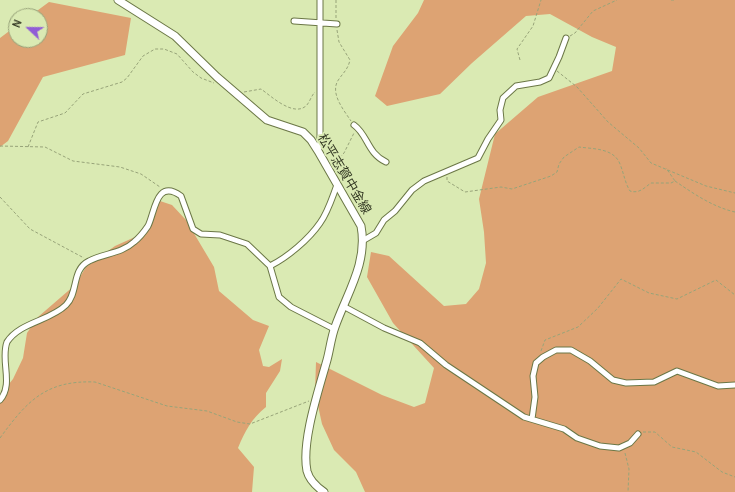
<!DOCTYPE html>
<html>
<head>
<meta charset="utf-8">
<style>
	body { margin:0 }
	#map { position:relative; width:735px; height:492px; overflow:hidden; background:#daeab3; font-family:Karla,sans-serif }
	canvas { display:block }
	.north { position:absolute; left:8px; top:8px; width:40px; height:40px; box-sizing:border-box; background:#daeab3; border:1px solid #97a279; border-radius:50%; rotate:292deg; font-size:11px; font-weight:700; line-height:16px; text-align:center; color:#323722 }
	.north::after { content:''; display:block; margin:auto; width:14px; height:18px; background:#915dd6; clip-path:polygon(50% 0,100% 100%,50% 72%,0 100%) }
</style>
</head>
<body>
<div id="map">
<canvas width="735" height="492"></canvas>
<div class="north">N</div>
</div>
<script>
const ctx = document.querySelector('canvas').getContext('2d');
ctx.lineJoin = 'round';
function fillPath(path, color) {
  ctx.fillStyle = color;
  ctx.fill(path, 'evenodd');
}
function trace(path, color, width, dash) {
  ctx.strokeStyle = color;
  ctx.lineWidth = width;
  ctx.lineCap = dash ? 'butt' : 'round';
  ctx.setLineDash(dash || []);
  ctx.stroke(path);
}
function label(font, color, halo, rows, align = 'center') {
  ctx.font = font + ' Karla,"Noto Sans JP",sans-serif';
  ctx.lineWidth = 4;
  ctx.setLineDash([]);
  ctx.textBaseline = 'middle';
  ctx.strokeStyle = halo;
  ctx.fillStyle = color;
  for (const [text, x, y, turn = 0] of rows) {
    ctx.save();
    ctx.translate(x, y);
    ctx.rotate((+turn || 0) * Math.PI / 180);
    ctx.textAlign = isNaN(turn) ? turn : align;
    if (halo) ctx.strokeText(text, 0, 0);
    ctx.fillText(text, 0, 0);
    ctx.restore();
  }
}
fillPath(new Path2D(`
	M424,0h311v492h-370l-9,-20 -22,-22 -12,-26 -7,-32 1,-30 66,33 32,12 11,-4 9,-35 -41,-45 -26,-46 4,-25 18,4 55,50 22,-2 13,-15 7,-26 -2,-31 -5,-33 16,-65 43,-37 74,-26 4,-24 -24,-10 -42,-23 -24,2 -54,47 -32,31 -53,12 -12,-10 18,-50 25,-33z
	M49,2l82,16 -6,37 -82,22 -35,64 -8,6v-109l16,-12v14h24v-24h-10z
	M160,201l12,4 14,15 28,47 5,24 34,29 16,6 -10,24 4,16 6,1 13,-8 -2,12 -14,22v14c-14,11 -21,24 -28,41l16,19 -2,25h-252v-97l13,-16 10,-21 4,-25 11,-16 37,-32 11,-18 29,-21 20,-9 15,-17z`), '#dda373');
const street = new Path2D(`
	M294,21l43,3
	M354,125c14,10 13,28 32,37
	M318,151l2,-9v-142
	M364,240l12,-7 8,-13 11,-9 17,-21 12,-9 54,-23 10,-19 13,-19 -1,-10 3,-12 13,-12 24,-4 9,-4 10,-21 7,-19
	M270,266c18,-9 39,-27 50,-43 8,-11 12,-25 17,-38
	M343,306l41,22 36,15 26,22 78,52 40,12 13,9 23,8 19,2 11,-5 8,-9
	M0,400c14,-16 0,-40 7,-58 13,-20 43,-21 59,-37 13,-13 5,-35 23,-44 15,-8 32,-7 45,-19 5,-4 10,-10 14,-16 7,-14 8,-48 33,-30l12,33 8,5 19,1 27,9 23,22 9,31 12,10 43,22
	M532,419l3,-22 -2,-21 3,-13 7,-6 13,-7h15l19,11 23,19 13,3 28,-1 23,-11 41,15 17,-1`);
const secondary = new Path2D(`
	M118,0l57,36 42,41 50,43 36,12 8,8 7,11 43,75c7,37 -14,67 -26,101 -4,11 -5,22 -8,33 -8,29 -26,82 -20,111 2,8 10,16 17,21`);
trace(street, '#6b7746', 7);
trace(secondary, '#6b7746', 9);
trace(new Path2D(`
	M336,0v19
	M671,0h4
	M337,30l2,12 11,18c-2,9 -6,12 -11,19 -10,13 4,30 12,42
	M570,36l5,-3 18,-22 24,-11
	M520,60l-3,-11 16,-23 8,-26
	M557,71l20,16 31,35 31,26 12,15 55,23 29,7
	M244,92l17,-3c10,7 32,28 45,17 4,-4 5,-10 9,-14
	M0,146l45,1 28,14 47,6 21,7 19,13
	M28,147l10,-25 27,-9 18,-19 39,-12 5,-4 16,-22 12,-7h9l13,5 16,18 8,6 13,5
	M333,165l11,-12 10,-20
	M447,177v4l18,11 36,-5 11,2 39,-13 6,-4 2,-8 5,-7 15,-10c14,2 35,1 41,17 4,10 5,19 10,27 9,3 14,-3 21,-8h20l4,-2 -9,-13
	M675,181c19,13 38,26 60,31
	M0,197l30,32 54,29
	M541,351l4,-11 33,-13 20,-19 23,-29 28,14 28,6 39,-19 19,15
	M643,432h12l17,15 24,5 26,20 13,5
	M0,438c27,-37 46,-58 95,-56l72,24 40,5 30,11 13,2 59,-23
	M625,453l4,16 -1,23`), '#97a379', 1, [3, 2]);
trace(street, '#fff', 5);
trace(secondary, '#fff', 7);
label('13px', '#323722', '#daeab3', [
	["松平志賀中金線",344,174,59]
]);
</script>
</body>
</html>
